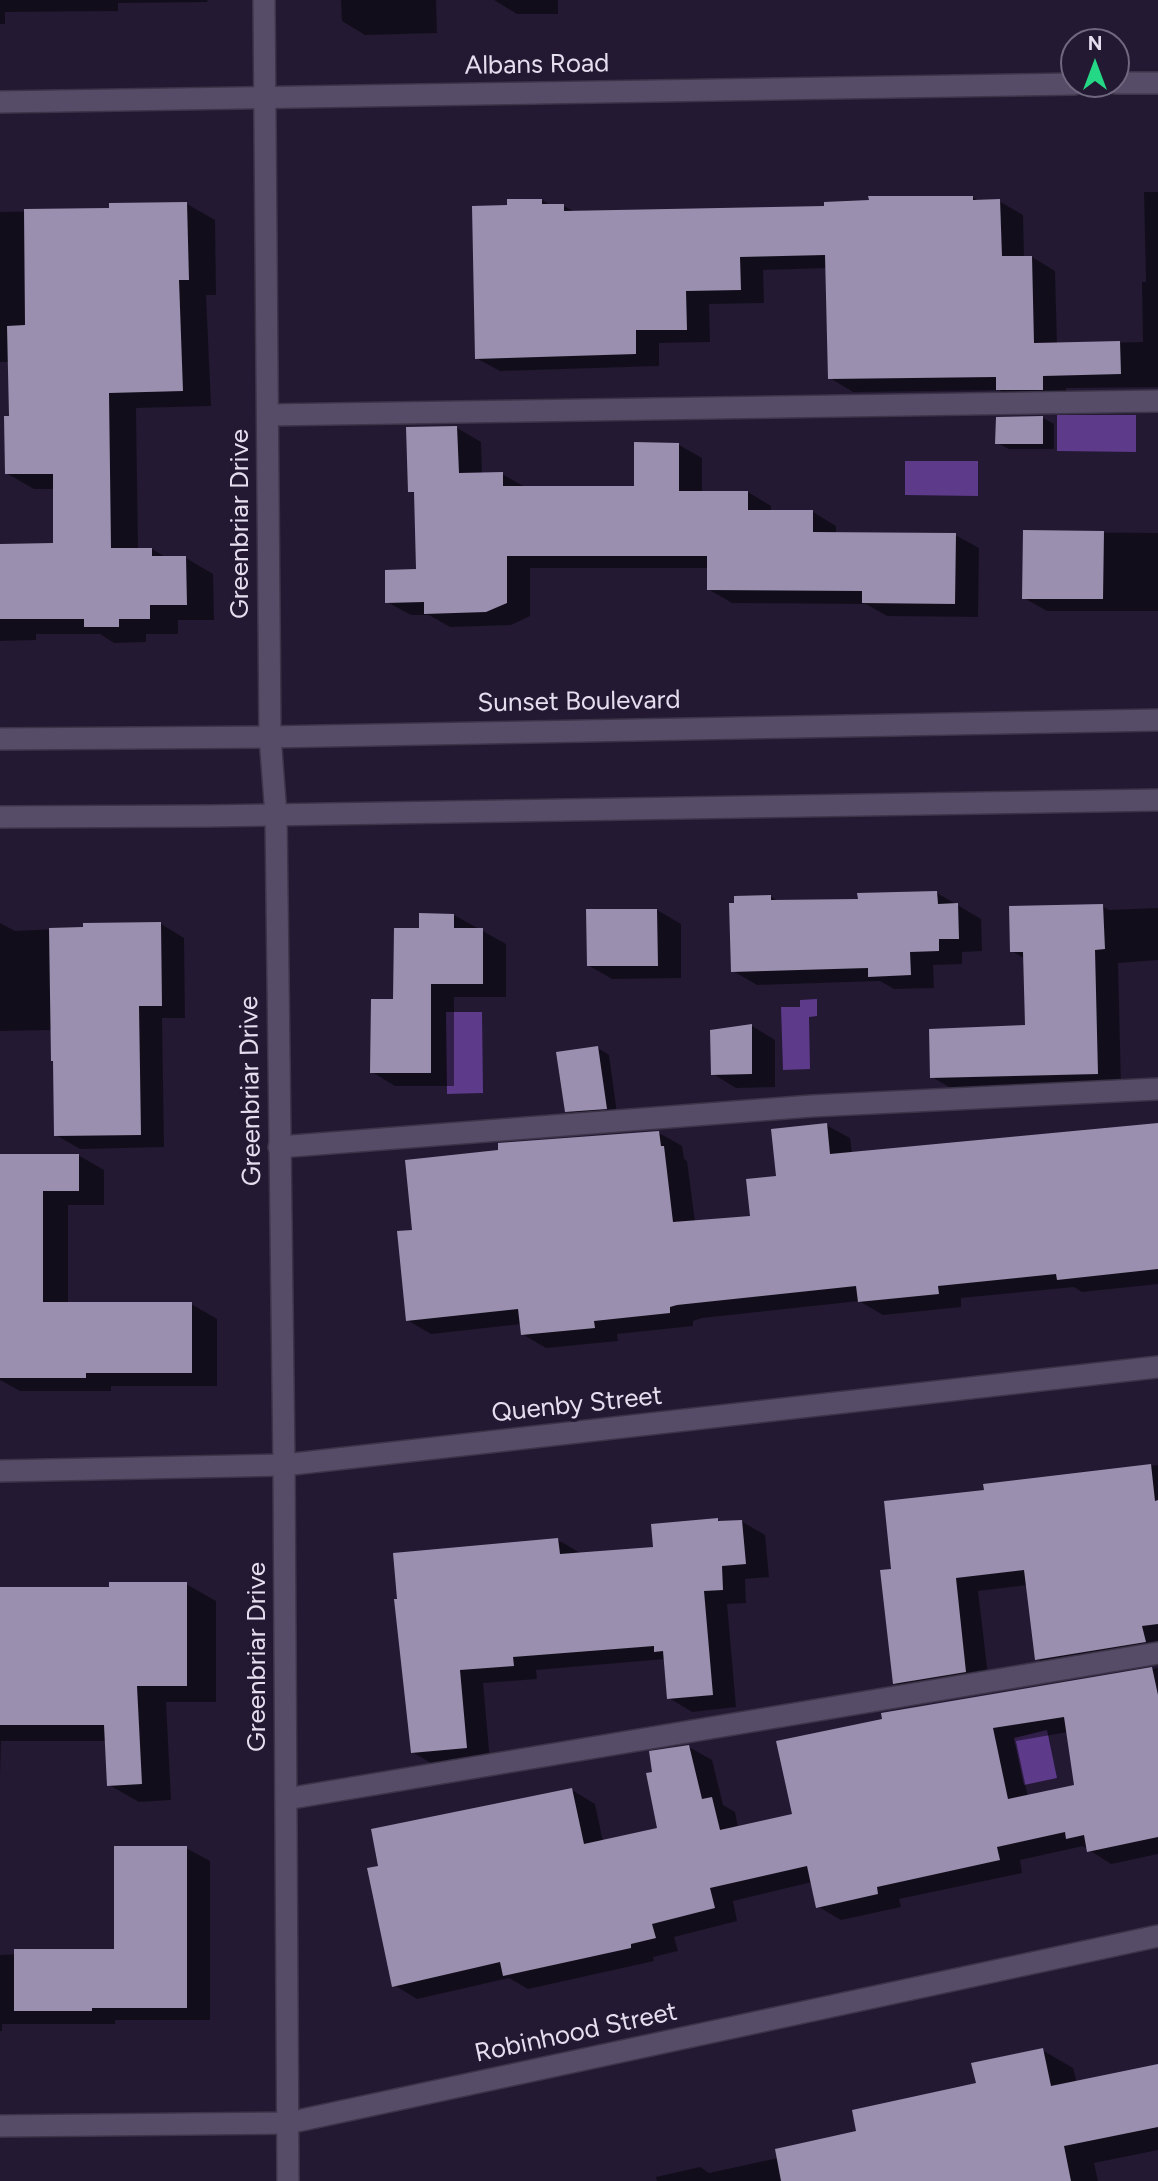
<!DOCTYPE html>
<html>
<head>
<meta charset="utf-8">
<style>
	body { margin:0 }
	#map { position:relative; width:1158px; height:2181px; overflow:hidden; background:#231932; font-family:Figtree,sans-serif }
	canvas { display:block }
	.north { position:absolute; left:1060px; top:28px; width:70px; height:70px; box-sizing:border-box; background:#231932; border:2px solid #70687e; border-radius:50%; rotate:0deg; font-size:19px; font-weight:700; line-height:28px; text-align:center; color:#e4deef }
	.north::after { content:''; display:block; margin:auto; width:24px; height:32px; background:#25d886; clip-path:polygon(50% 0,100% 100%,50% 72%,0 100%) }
</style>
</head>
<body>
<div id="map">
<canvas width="1158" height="2181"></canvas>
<div class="north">N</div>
</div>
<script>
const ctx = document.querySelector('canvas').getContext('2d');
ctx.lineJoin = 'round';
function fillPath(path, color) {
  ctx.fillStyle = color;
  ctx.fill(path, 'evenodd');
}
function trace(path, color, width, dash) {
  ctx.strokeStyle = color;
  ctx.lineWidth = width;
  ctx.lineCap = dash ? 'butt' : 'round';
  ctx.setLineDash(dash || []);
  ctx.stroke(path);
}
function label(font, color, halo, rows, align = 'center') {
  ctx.font = font + ' Figtree,sans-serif';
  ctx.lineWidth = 7;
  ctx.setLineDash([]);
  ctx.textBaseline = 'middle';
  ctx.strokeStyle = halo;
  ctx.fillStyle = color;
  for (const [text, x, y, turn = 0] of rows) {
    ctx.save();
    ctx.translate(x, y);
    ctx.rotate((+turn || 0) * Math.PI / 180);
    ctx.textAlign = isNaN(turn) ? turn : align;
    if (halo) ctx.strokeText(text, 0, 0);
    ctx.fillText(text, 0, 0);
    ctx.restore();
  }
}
fillPath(new Path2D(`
	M1057,415h79v37l-79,-1z
	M905,461h73v35l-73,-1z
	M817,999v17l-8,1 1,52 -27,1 -2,-63h19v-7z
	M446,1012h36l1,81 -36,1z
	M1047,1730l10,48 -33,7 -10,-47z`), '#5d3a8a');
fillPath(new Path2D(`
	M0,0h207l1,2 -90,1v8l-113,1v12h-5z
	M341,0h95l1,33 -72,2 -23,-14z
	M558,0v14h-41l-23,-14z
	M1144,192h14v195l-92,1v14l-45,1 -22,-13 -146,2 -23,-14 -3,-110 -64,2 1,33 -55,1 1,38 -51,1v23l-159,5 -24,-13 32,-151 34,-7 10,6h12l11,6 250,-4 148,-11 7,5 19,-1 24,14 1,43 8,-1 23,14 2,73 86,-2 -1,-60h4z
	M187,204l28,16 1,75h-10l5,111 -75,2 2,141h14l15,9h19l27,16 1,46h-36v14h-32v8l-32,1 -14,-9h-64v6l-36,1v-95l55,-1v-56h-21l-28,-16 5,-55 -1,-56h-10v-150l111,-2z
	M1043,418l11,6v25h-45l-12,-6z
	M457,428l24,14 1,32h20l23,13h111l43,-42 23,13v34h46l23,14v6h42l23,14v8l119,1 24,13 -1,69 -91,-1 -21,-12 -134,-1 -24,-14 1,-21h-179v48l-19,9 -61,2 -21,-12h-18l-24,-13 31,-32 -2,-76 -6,-3z
	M1025,532l133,1v78h-111l-23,-13z
	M937,893l44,26 1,32 -20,1v12l-29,1 1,23 -40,1 -14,-8 -123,4 -24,-14 37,-75 10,6 79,-1z
	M1102,906l7,4 49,-2v52l-40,3 3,124 -165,4 -24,-14 95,-50 -2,-68 -13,-8z
	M657,910l24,14v54l-69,1 -24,-14z
	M454,915l52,29v53h-52v89h-59l-23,-14 23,-71 26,-71z
	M0,923l15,8 146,-7 23,14 1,80h-23l2,129 -84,2 -24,-14 -4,-105 -52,1z
	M752,1026l23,14v47l-39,1 -23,-14z
	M598,1048l11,7 8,59 -39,3 -12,-6z
	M826,1125l24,13 2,16 306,-29v159l-76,8 -8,-5 -113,11v9l-78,8 -24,-14 -157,17 -9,3v5l-76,8 1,7 -72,7 -24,-14 -1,-10 -90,10 -24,-14 7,-89 245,-98 23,13 2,13 3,2 8,61 57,-4 26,-40z
	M0,1155h78l26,15v35h-36v99h123l26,15v67h-106v5h-91l-20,-11z
	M1158,1465v191l-98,17 -23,-14 -9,-74 -50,6 11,93 -72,12 -23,-13 -1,-113 93,-79 -1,-6z
	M718,1520l4,3 19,-2 24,14 4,42 -24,2 1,24 -19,1 9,103 -44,5 -23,-14 -4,-39 -129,11 1,9 -54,4 7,78 -54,5 -24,-14 -16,-151 162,-61 24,14 73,-5z
	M186,1584l30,17v101h-50l5,98 -32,2 -30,-17 -2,-44h-106l-1,35v-187h111z
	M1158,1668v186l-47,10 -28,-18 -63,14 2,13 -123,26 2,8 -60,13 -24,-14 -5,-24 -79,19 4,20 -63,16 4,14 -25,6 1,4 -126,28 -19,-11 -92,21 -23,-14 178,-195 23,14 8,38 56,-13 -5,-56 35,-26 23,13 11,45 12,7 3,15 56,-12 91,-94 -2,-7zM1068,1732l8,55 -48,10 -12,-56z
	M186,1848l24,13v159h-95v4h-113v7h-2v-76l116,-5z
	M1042,2050l31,18 4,15 81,-17v84l-64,13 4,18h-441l-1,-4 44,-10 9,6 69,-15 80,-26 120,-48z`), '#0007');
fillPath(new Path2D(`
	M868,196h105v4l27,-1 2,57h30l2,87 86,-2 1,33 -78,2v14h-47v-13l-168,2 -3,-124 -85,2 1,33 -55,1 1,39h-51v24l-161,5 -3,-153 35,-1v-6h35v5h22v7l260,-5v-4l45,-2z
	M187,202l2,78h-10l4,111 -74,2 2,155h41v8h34l1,49h-37v14h-31v8h-35v-8h-84v-75l53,-1v-69h-48l-1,-58h5l-2,-90 18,-1 -1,-116 85,-1v-5z
	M1043,416v28h-48l1,-27z
	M457,426l2,47 44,-1v14h131v-44l45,1v48h69v19h65v22l143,1 -1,71 -93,-1v-12l-155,-1v-34h-200v47l-21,9 -62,2v-12l-39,1v-33l31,-1 -2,-77h-6l-2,-65z
	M1023,530l81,1 -1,68h-81z
	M937,891l1,13 20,-1 1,36h-20v12l-29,1 1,23 -43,2v-9l-137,4 -2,-69h5v-7l37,-1v5l87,-1 -1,-6z
	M1103,904l2,45 -10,1 3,124 -168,4 -1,-49 96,-4 -2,-73h-13l-1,-46z
	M586,909h71l1,57h-71z
	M419,913l35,1v14h29v56h-52v89h-61l1,-74h22l1,-71h25z
	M161,922l1,84h-23l2,129 -87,1 -1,-75h-2l-2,-133 34,-1v-4z
	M752,1024v50l-41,1 -1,-45z
	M598,1046l9,63 -42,3 -9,-60z
	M827,1123l3,31 328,-31v146l-101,11 -1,-6 -118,12 1,8 -81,8 -2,-16 -179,19 -7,2v6l-76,8 1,7 -74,7 -3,-26 -112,12 -9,-90 15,-1 -7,-70 93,-10v-7l161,-12 2,15h3l9,76 77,-6 -4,-37 30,-3 -5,-47z
	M0,1154h79v37h-36v111h149v71h-106v5h-86z
	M1151,1464l4,37 3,-1v124l-16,2 4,16 -111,18 -11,-90 -68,8 10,94 -73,12 -13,-114 11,-1 -7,-68 100,-11 -1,-6z
	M718,1518v3l24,-1 4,44 -24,2 1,24 -19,1 9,104 -46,4 -4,-48 -9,1v-6l-141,11 1,9 -54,4 7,78 -56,5 -17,-154h3l-4,-46 165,-15 2,16 93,-7 -2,-23z
	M109,1582h78v104h-50l5,98 -35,2 -3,-61h-104v-138h109z
	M1152,1667l6,28v142l-71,15 -3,-17 -18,4 -1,-7 -68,15 3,13 -123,27 1,7 -62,14 -9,-42 -97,22 5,20 -63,16 4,14 -25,6v4l-128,28 -3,-14 -108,25 -25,-119 11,-2 -7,-37 201,-41 12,56 73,-16 -11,-55 6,-1 -3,-21 40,-6 13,54 10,-2 8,33 72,-16 -16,-73 106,-22 -1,-6zM1064,1717l10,68 -66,14 -15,-71z
	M114,1846h73v162h-95v3h-78v-62h100z
	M1043,2048l8,38 107,-22v63l-94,19 7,35h-290l-6,-32 81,-18 -4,-21 124,-27 -5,-20z`), '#9a8fae');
const service = new Path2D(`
	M268,415l890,-14
	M279,1147l533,-41 346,-17
	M286,1799l872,-146`);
const minor = new Path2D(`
	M1116,83h42
	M0,102l1074,-18
	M0,1471l284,-6 874,-98
	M0,2126l288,-3 870,-187`);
const tertiary = new Path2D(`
	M0,739l270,-2 888,-17
	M0,817l209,-1 949,-16`);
const secondary = new Path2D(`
	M264,0l6,737 6,78 8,650 4,716`);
trace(service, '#3c3448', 24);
trace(minor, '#3c3448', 24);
trace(tertiary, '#3c3448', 24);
trace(secondary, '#3c3448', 24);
trace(service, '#564c68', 21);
trace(minor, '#564c68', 21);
trace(tertiary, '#564c68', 21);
trace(secondary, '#564c68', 21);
label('26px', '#e4deef', '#231932', [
	["Albans Road",537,65,-1],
	["Greenbriar Drive",240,524,-90],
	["Sunset Boulevard",579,702,-1],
	["Greenbriar Drive",251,1091,-91],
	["Quenby Street",577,1405,-6],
	["Greenbriar Drive",257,1657,-90],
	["Robinhood Street",576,2033,-12]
]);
</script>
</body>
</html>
